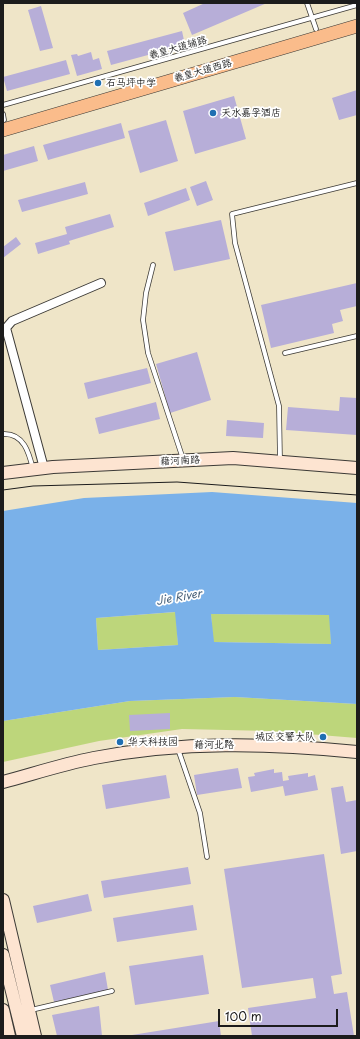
<!DOCTYPE html>
<html>
<head>
<meta charset="utf-8">
<style>
	body { margin:0 }
	#map { position:relative; width:360px; height:1039px; overflow:hidden; background:#efe5c8; font-family:"Playpen Sans",sans-serif }
	canvas { display:block }
	.frame { position:absolute; inset:0; border:4px solid #1c1c1c; pointer-events:none }
	.scale { position:absolute; left:218px; top:1009px; width:120px; height:18px; box-sizing:border-box; border:2px solid #1c1c1c; border-top:0; padding-left:5px; font-size:12px; line-height:14px; white-space:nowrap; color:#1c1c1c; -webkit-text-stroke:3px #fff; paint-order:stroke }
</style>
</head>
<body>
<div id="map">
<canvas width="360" height="1039"></canvas>
<div class="frame"></div>
<div class="scale">100 m</div>
</div>
<script>
const ctx = document.querySelector('canvas').getContext('2d');
ctx.lineJoin = 'round';
function fillPath(path, color) {
  ctx.fillStyle = color;
  ctx.fill(path, 'evenodd');
}
function trace(path, color, width, dash) {
  ctx.strokeStyle = color;
  ctx.lineWidth = width;
  ctx.lineCap = dash ? 'butt' : 'round';
  ctx.setLineDash(dash || []);
  ctx.stroke(path);
}
function label(font, color, halo, rows, align = 'center') {
  ctx.font = font + ' "Playpen Sans","LXGW WenKai TC",sans-serif';
  ctx.lineWidth = 3.5;
  ctx.setLineDash([]);
  ctx.textBaseline = 'middle';
  ctx.strokeStyle = halo;
  ctx.fillStyle = color;
  for (const [text, x, y, turn = 0] of rows) {
    ctx.save();
    ctx.translate(x, y);
    ctx.rotate((+turn || 0) * Math.PI / 180);
    ctx.textAlign = isNaN(turn) ? turn : align;
    if (halo) ctx.strokeText(text, 0, 0);
    ctx.fillText(text, 0, 0);
    ctx.restore();
  }
}
fillPath(new Path2D(`
	M176,612l2,33 -80,5 -2,-32z
	M211,614l119,1 1,29 -118,-2z
	M235,697l122,7v34l-86,-7 -89,-2 -83,12 -96,21v-41l127,-20z`), '#bdd67b');
fillPath(new Path2D(`
	M212,492l145,11v201l-122,-7 -105,4 -127,20v-210l81,-13zM175,612l3,33 -80,5 -2,-32zM211,614l118,1 2,29 -117,-2z`), '#7ab1e9');
fillPath(new Path2D(`
	M205,3h62l-75,32 -9,-22z
	M41,6l12,42 -13,3 -12,-41z
	M182,31l3,14 -74,20 -4,-14z
	M91,52l2,8 6,-2 3,11 -25,7 -6,-21 6,-1 1,2z
	M66,60l4,14 -63,17 -4,-14z
	M357,90v25l-18,5 -7,-22z
	M234,96l12,43 -51,15 -12,-43z
	M166,120l12,41 -38,12 -12,-42z
	M121,123l4,15 -77,22 -5,-15z
	M34,146l4,15 -35,10v-16z
	M206,181l7,19 -16,6 -7,-19z
	M85,182l3,12 -66,18 -4,-12z
	M186,188l4,12 -42,16 -4,-13z
	M110,214l4,13 -45,14 1,3 -32,10 -3,-11 32,-9 -2,-7z
	M221,220l9,39 -56,12 -9,-39z
	M16,237l5,7 -18,14v-11z
	M357,283v23l-17,4 3,11 -11,3 2,9 -63,15 -10,-43z
	M197,352l14,48 -41,13 -14,-49z
	M147,368l4,15 -63,16 -4,-16z
	M340,397l17,1v37l-71,-5 2,-23 51,4z
	M156,402l4,17 -61,15 -4,-16z
	M227,420l37,3 -1,15 -37,-2z
	M170,713v16l-40,2 -1,-16z
	M238,768l4,20 -45,7 -3,-20z
	M274,769v4l8,-1 1,9 6,-1 -1,-4 20,-3v4l7,-2 3,15 -33,6 -2,-10 -32,6 -3,-15 7,-1 -1,-3z
	M166,775l4,23 -64,11 -4,-24z
	M343,786l3,16 11,-2v51l-16,3 -10,-66z
	M324,854l18,120 -11,2 3,18 13,-2 7,44h-102l-4,-28 68,-10 -3,-20 -71,10 -18,-119z
	M188,867l3,17 -87,14 -3,-17z
	M88,894l4,17 -55,12 -4,-17z
	M193,905l4,25 -80,12 -4,-24z
	M203,955l6,39 -74,11 -6,-39z
	M105,972l3,18 -54,12 -4,-17z
	M99,1006l3,30h-45l-5,-21z
	M219,1021l2,15h-89v-1z`), '#b7aed8');
const service = new Path2D(`
	M307,3l9,26
	M3,105l354,-100
	M3,114l1,6
	M153,265l-7,28 -3,27 5,33 35,106
	M285,353l72,-17
	M3,434c21,-1 26,19 30,35
	M280,461l-1,-55 -44,-163 -3,-29 125,-31
	M178,749l22,64 7,44
	M31,1010l81,-19`);
const minor = new Path2D(`
	M44,468l-38,-140 6,-7 89,-38`);
const secondary = new Path2D(`
	M3,473l50,-6 180,-9 124,10
	M3,782c30,-8 60,-18 91,-24 88,-17 175,-15 263,-6
	M3,900l32,136
	M3,955l20,81
	M3,1010l6,26`);
const primary = new Path2D(`
	M3,130l354,-104`);
trace(service, '#3c3a36', 5.5);
trace(minor, '#3c3a36', 10);
trace(secondary, '#3c3a36', 14);
trace(primary, '#3c3a36', 14);
trace(service, '#fff', 4);
trace(minor, '#fff', 8);
trace(secondary, '#fde4d1', 12);
trace(primary, '#fabc8b', 13);
trace(new Path2D(`
	M3,490l30,-4 144,-4 180,13`), '#1c1c1c', 1);
for (const [x, y, r, color] of [
	[98,83,4,"#1f6fb2"],
	[213,113,4,"#1f6fb2"],
	[323,737,4,"#1f6fb2"],
	[120,742,4,"#1f6fb2"]
]) {
  const dot = new Path2D();
  dot.arc(x, y, r, 0, 2 * Math.PI);
  ctx.fillStyle = color;
  ctx.fill(dot);
  trace(dot, '#fff', 1.5);
}
label('10px', '#1c1c1c', '#fff', [
	["羲皇大道辅路",178,48,-16],
	["羲皇大道西路",203,71,-16],
	["藉河南路",180,461,-3],
	["藉河北路",214,745]
]);
label('10px', '#1c1c1c', '#fff', [
	["石马坪中学",106,83],
	["天水嘉孚酒店",221,113],
	["城区交警大队",315,737,"right"],
	["华天科技园",128,742]
], 'left');
label('italic 11px', '#465f78', '#fff', [
	["Jie River",179,598,-10]
]);
</script>
</body>
</html>
